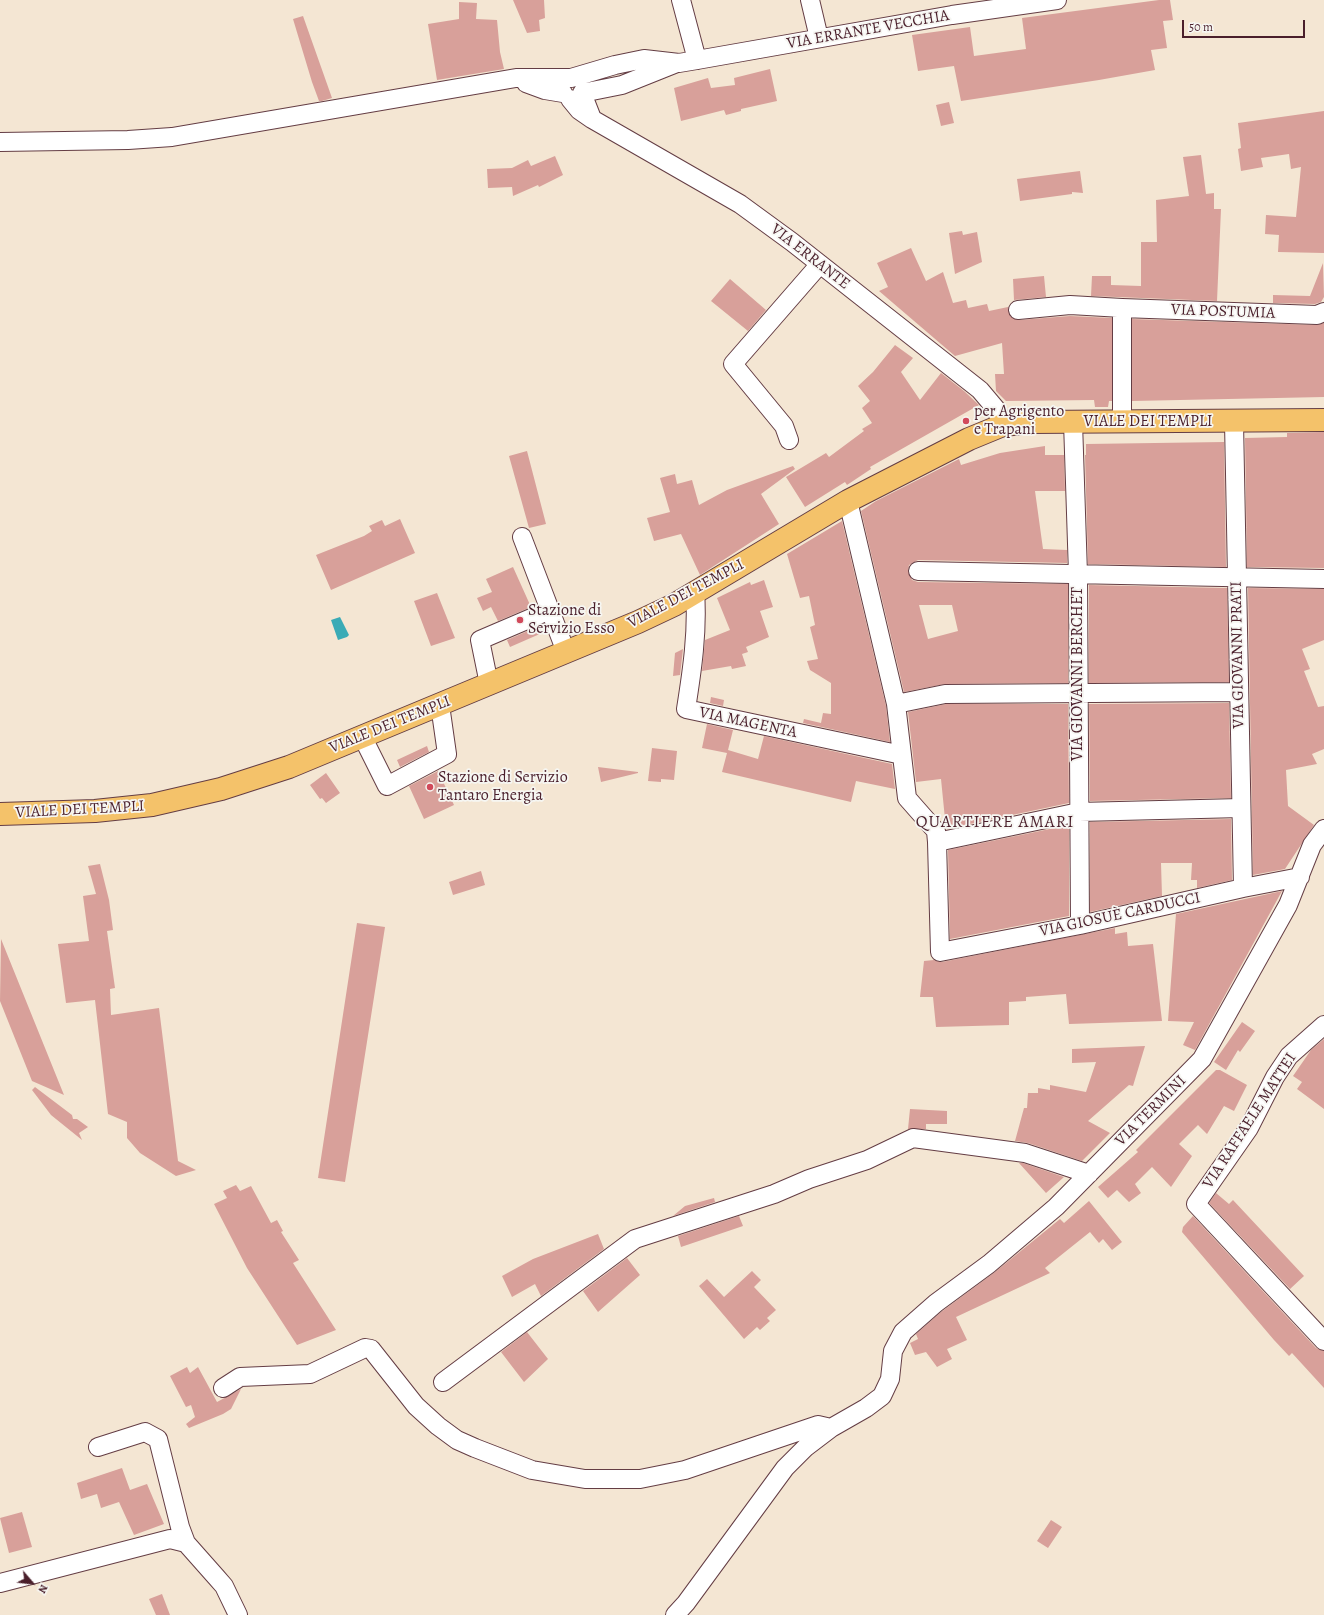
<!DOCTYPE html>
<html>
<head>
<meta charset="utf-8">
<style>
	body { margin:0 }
	#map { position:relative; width:1324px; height:1615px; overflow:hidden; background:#f4e6d3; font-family:Alegreya,serif }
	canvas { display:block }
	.north { position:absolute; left:12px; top:1563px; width:40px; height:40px; -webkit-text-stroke:3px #f6f6f2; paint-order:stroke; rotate:118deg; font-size:11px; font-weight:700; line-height:16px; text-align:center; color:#4a1f2b }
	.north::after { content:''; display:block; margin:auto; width:14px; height:18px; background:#4a1f2b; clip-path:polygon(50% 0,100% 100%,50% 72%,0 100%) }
	.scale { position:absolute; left:1182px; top:20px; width:123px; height:18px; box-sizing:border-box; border:2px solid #4a1f2b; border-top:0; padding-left:5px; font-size:12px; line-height:14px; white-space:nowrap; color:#4a1f2b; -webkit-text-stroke:3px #f6f6f2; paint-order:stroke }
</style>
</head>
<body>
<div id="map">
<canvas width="1324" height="1615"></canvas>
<div class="north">N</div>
<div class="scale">50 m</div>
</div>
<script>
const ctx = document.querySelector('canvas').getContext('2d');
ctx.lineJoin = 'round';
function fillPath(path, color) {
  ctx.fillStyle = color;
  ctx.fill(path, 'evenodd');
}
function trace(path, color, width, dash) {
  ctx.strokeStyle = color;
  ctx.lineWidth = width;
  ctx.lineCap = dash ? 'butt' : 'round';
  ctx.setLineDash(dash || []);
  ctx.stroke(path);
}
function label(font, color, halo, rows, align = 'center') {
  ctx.font = font + ' Alegreya,serif';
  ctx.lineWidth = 3.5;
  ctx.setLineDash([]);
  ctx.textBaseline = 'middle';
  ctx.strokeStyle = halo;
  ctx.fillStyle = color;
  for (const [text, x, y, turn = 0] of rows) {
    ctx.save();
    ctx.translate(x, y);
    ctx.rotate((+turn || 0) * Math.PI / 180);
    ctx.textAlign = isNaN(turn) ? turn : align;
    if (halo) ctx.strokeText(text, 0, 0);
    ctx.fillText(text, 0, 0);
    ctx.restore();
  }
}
fillPath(new Path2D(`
	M340,617l9,18 -2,2 -9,3 -7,-20z`), '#3aabb6');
fillPath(new Path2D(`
	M513,0h31l1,18 -6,2 1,11 -13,2z
	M1159,0h11l3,20 -10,1 4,27 -16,2 4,20 -56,10 -138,21 -7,-35 -36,5 -6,-36 58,-8 4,29 52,-7 -4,-31z
	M459,2l18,1 -1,16 21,1 3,32 4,17 -67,11 -9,-56 31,-5z
	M303,16l29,82 -10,3h-3l-7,-19 -19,-63z
	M770,69l7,32 -36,8v2l-15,4 -2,-5 -43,11 -7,-33 34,-10 3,10 24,-3 -1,-7z
	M949,102l5,21 -13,3 -5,-21z
	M1324,111v142l-46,-1 1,-17 -14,-1 1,-19 30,2 5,-50 -10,2 -2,-15 -28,4 2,9 -22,4 -3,-22 3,-1 -3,-25z
	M1201,155l5,39 8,-1v16h7l-4,92 -126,-5 1,-20h19v9l30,1v-44h16l-1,-42 33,-4 -6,-39z
	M555,156l8,19 -24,12 -1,-2 -25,11 -1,-9 -24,1 -1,-19 25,-1 16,-8 3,6z
	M1080,171l3,22 -11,-1v2l-52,7 -3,-22z
	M962,231l1,4 14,-3 5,30 -27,12 -6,-41z
	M911,248l15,33 17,-9 10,31 13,-3 2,8 19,-4 2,7 19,-4 2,9 9,4 51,-4 42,2v83h-3l-1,6h-13l-1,-7 -88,1 -10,-10 -1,-17h9l-2,-31 -47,13 -76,-65 9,-4 -11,-24z
	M1323,263l1,34 -3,5 -6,2 -42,-1v-8l37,1z
	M1044,276l2,21 -32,3 -1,-21z
	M730,279l36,31 -18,21 -37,-30z
	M1132,319l185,6 7,-2v74l-192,4z
	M895,345l18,13 -12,14 19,28 21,-27 23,18 15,14 -109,62 1,2 -24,16 -2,-3 -40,25 -19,-30 40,-24 3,4 35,-26 -2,-2 10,-6 -10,-15 8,-7 -12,-15 15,-14z
	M1324,432v136l-77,-1 -2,-129 42,-1v-4z
	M1224,442l2,125 -138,-3 -3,-109h1v-11z
	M1045,446v9h19l1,36h-30l8,58 24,1v13l-149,-3 -9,5 -1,6 4,9 6,2 150,2v99l-123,1 -41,8 -43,-181 15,-10 83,-42 2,6 39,-12zM919,605h33l6,26 -30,8z
	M527,451l19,73 -17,4 -20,-72z
	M793,466l2,3 -34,25 18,30 -79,51 -19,-41 -27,7 -7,-23 23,-6 -10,-34 15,-4 2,10 15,-4 7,25 28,-15z
	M400,519l15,34 -84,37 -15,-35 48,-19 8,-5 -3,-5 13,-6 3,6z
	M842,521l44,185 4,36 -87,-19 1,-4 17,4 2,-10 8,1v-31l-21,-13 -3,-9 11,-2 -8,-32 5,-2 -6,-29 -9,2 -13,-44z
	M513,567l18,40 -33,14 -7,-14 -8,4 -6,-13 15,-6 -6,-13z
	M764,580l9,27 -13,4 9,26 -23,10 2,5 -6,2 4,12 -14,3 -1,-3 -29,5 3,-31 25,-10 -13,-32 33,-16 1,3z
	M1089,585l138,3 2,94 -140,1z
	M1248,588l76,1v51l-22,9 8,20 -6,2 14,36 6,-1v43l-12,5 5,10 -31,6 2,36 26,19 -29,44 -32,6z
	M437,593l18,45 -24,8 -17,-45z
	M539,626l3,7 -32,14 -3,-7z
	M683,649l-3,26 -7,1 2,-23z
	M711,697l13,3 -1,6 -13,-3z
	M1229,703l2,95 -141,3 -1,-97z
	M946,704h122l1,99 -123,26 -5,-50 -25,3 -8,-70z
	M707,724l26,6 -5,20 30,9 6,-23 128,28 3,25 -39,-8 -5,21 -129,-30 5,-19 -25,-5z
	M427,746l2,6 -29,15 -3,-7z
	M652,748l25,3 -3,29 -13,-1v3l-13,-1z
	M598,767l40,5v1l-37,9z
	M438,771l16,34 -30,14 -15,-33z
	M326,773l14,20 -14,10 -4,-5 -2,1 -10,-14z
	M1231,819l1,61 -35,8v-8h-6l1,-17h-31l1,33 -72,16v-90z
	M1069,825v91l-119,23 -2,-89z
	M100,864l9,36 4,30 -6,1 8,57 -5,1 1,26 48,-7 19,153 18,9 -20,6 -36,-23 -13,-15v-16l-19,-8 -13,-114 -29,3 -8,-59 31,-3 -6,-45 13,-2 -8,-28z
	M481,871l4,14 -32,10 -4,-13z
	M1282,891l-87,159 -12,-5 11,-23 -26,-1 8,-107z
	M357,923l28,4 -40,255 -27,-4z
	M1115,928v6l12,-2 1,14 25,-2 9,77 -93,3 -3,-30 -40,3v4l-17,1v23l-73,2 -3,-30h-13l4,-36 10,-1 8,2z
	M1,939l63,156 -32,-14 -32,-80z
	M1242,1022l13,9 -15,21 -2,-2 -12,20 -12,-8z
	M1324,1039v70l-27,-20 5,-7 -9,-6 18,-26z
	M1145,1046l-12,40 -4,-1 -41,36 22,12 -28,28 -54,-18 -13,-2 9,-33h3l1,-15h10v-5l12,2v-5l36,7 10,-30 -24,1v-14z
	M1216,1070h4l27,15 -13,26 -10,-5 -17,28 -9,-9 -19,19 13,12 -21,31 -19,-20 -17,17 6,9 -12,9 -12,-12 -9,8 -10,-11 40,-35 -2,-2z
	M35,1087l37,28 1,4h4l11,8 -9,6 3,7 -31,-25 -19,-25z
	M910,1109l37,2v13h-21v5h-18z
	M1019,1163h4l41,14 -18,16z
	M236,1185l4,6 11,-5 20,37 6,-3 6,11 -2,1 18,28 -6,3 43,67 -39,15 -50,-77 -33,-64 13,-6 -4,-7z
	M1216,1193l13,11 4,-4 71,76 -14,13 -81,-86z
	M714,1198l1,4 -42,14 12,-10z
	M1089,1201l33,41 -10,8 -9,-11 -4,4 -9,-11 -45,36 5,5 -94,44 11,23 -20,9 5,10 -15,8 -11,-15 -11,3 -5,-12 8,-4 -2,-5 25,-22 54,-40 65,-53 4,4z
	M739,1216l4,10 -62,21 -3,-11z
	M1193,1216l123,132 8,3v37l-32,-35 -3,3 -15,-16 -92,-108 1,-5z
	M598,1234l6,15 -63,47 -6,-12 -23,13 -10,-21 31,-17z
	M627,1258l13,17 -42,37 -15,-21z
	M752,1271l9,9 -7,7 22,23 -9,8 3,3 -10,9 -3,-3 -13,12 -45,-53 8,-7 17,18z
	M527,1332l21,27 -24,23 -23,-30z
	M187,1367l3,6 8,-6 19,35 24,-13 -10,20 -8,5 -34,14 -3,-4 9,-7 -4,-12 -5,2 -16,-31z
	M122,1468l8,22 17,-6 17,40 -30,11 -15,-33 -18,6 -4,-14 -16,5 -4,-16z
	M22,1512l10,35 -23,6 -9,-35z
	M1051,1520l11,7 -14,21 -11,-7z
	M162,1594l8,21h-14l-7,-16z`), '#d8a09a');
const minor = new Path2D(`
	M681,0l16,60
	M810,0l9,38
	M526,83l19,7 18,3
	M570,99l9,11 13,9 148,85 52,38 188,148 16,19 7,16
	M591,116l-9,-23 40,-8 55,-22
	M0,142l128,-2 44,-3 344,-59h55l44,-13 29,-6 35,4 18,-3 255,-45 105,-15
	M1018,310l52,-5 52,3 195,7 7,-3
	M1122,421v-113
	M1073,422l5,152 2,351
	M1234,422l9,466
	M789,440l-5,-14 -51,-62 87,-100
	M848,501l48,203 11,94 29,33 1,11 3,110 140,-27 163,-37 57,-11
	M522,537l44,115
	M918,571l406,8
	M695,592c3,39 -3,79 -9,117l216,46
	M489,684l-9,-44 70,-30
	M896,704l49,-10 294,-2
	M362,736l25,50 60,-32 -7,-49
	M937,842l142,-30 162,-4
	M1324,1025l-35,31 -14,21 -26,51 -53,76 128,137
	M443,1382l192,-143 139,-45 35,-15 58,-19 46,-22 112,15 64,21
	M223,1388l17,-11 70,-3 55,-26 6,1 45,57 22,20 19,14 18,8 57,22 53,9h55l45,-9 133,-45 13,3
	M98,1447l47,-15 13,7 22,88 6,16
	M0,1583l170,-44 16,4 31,35 7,8 14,29
	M675,1615l11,-12 99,-135 21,-21 25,-19 35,-20 16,-12 8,-17 3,-28 10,-19 33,-29 53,-39 67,-57 146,-148 86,-154 24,-60 12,-16`);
const major = new Path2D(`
	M0,814l95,-3 57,-6 69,-16 68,-22 349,-145 36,-17 174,-104 121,-62 34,-14 29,-3 292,-2`);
trace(minor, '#643d44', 20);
trace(major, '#643d44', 24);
trace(minor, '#fff', 18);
trace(major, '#f4c26a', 22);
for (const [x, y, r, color] of [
	[966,421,4,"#d1495b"],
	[520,620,4,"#d1495b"],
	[430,787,4,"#d1495b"]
]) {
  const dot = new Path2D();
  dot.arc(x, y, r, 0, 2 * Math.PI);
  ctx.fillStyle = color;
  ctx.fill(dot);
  trace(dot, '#f6f6f2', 1.5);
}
label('16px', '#4a1f2b', '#f6f6f2', [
	["VIA ERRANTE VECCHIA",868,30,-10],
	["VIA ERRANTE",810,257,38],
	["VIA POSTUMIA",1223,312,2],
	["VIALE DEI TEMPLI",1148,422],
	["VIALE DEI TEMPLI",686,594,-28],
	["VIA GIOVANNI PRATI",1238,655,-91],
	["VIA GIOVANNI BERCHET",1078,674,-90],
	["VIA MAGENTA",748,723,12],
	["VIALE DEI TEMPLI",390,725,-22],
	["VIALE DEI TEMPLI",80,810,-3],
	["VIA GIOSUÈ CARDUCCI",1120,915,-12],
	["VIA TERMINI",1151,1111,-45],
	["VIA RAFFAELE MATTEI",1250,1121,-57]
]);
label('16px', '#4a1f2b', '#f6f6f2', [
	["per Agrigento",974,412],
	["e Trapani",974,430],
	["Stazione di",528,611],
	["Servizio Esso",528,629],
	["Stazione di Servizio",438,778],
	["Tantaro Energia",438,796]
], 'left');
ctx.letterSpacing = '1px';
label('17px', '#4a1f2b', '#f6f6f2', [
	["QUARTIERE AMARI",995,823]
]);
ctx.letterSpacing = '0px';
</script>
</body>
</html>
